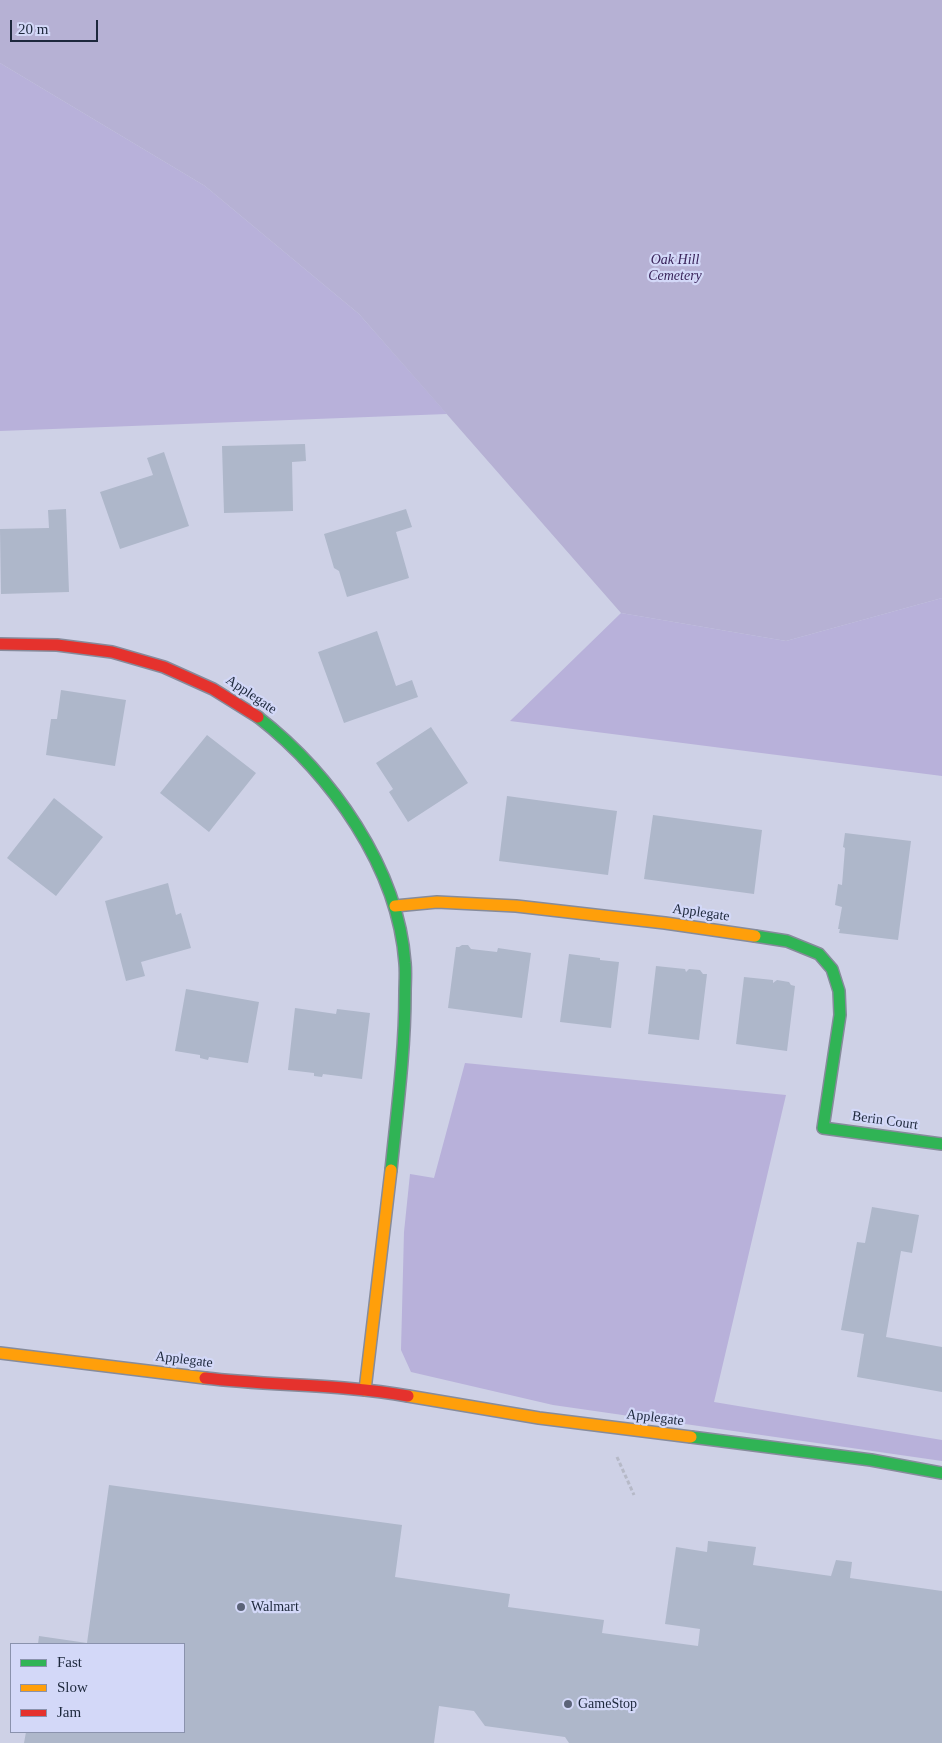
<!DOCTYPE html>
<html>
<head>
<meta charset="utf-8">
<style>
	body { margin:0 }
	#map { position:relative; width:942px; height:1743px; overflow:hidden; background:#ced1e6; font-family:Georgia,serif }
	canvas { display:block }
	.legend { position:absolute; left:10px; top:1643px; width:175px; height:90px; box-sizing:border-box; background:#d3d8f8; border:1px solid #8a92ad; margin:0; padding:6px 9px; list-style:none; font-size:15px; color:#1d283c }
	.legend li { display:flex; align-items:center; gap:10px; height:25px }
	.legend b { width:25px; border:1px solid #8a92ad }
	.scale { position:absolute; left:10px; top:20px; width:88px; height:22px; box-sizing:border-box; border:2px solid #1d283c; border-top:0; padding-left:6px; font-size:15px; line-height:18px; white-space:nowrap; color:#1d283c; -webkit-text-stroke:4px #d3d8f8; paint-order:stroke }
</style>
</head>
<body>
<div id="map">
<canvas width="942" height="1743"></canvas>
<ul class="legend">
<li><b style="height:6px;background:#30b455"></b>Fast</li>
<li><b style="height:6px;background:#ff9f0a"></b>Slow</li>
<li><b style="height:6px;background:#e5322d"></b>Jam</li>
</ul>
<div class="scale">20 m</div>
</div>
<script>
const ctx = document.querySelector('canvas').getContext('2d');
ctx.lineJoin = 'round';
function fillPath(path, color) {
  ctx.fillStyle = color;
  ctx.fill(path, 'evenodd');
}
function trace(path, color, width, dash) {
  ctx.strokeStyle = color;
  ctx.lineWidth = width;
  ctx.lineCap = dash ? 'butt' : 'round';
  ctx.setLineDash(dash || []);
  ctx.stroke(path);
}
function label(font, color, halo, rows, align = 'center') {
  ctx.font = font + ' Georgia,serif';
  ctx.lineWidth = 4.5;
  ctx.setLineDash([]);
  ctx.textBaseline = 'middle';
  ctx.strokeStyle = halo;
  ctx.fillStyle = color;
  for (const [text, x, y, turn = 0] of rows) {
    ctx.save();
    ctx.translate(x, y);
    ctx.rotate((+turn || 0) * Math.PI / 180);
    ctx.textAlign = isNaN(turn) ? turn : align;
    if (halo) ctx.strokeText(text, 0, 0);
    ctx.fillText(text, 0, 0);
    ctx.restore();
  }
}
fillPath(new Path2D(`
	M0,63l205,123 154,128 88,100 -447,17z
	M942,598v178l-432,-55 111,-108 165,28z
	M465,1063l321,32 -72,307 228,38v21l-389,-56 -142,-33 -10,-22 3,-118 6,-58 24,4z`), '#b8b1da');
fillPath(new Path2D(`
	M0,0h942v598l-156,43 -165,-28 -262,-299 -154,-128 -205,-123z`), '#b6b1d4');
fillPath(new Path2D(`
	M305,444l1,17 -14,1 1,49 -69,2 -2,-67z
	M164,452l25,74 -69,23 -20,-57 53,-17 -6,-17z
	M66,509l3,83 -68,2 -1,-65 49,-1 -1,-18z
	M406,509l6,18 -16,5 13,46 -62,19 -8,-26 -5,-3 -10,-34z
	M377,631l19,55 16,-6 6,17 -74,26 -26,-71z
	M61,690l65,10 -11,66 -69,-11 5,-36h6z
	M431,727l37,56 -60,39 -19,-30 4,-3 -17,-26z
	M207,735l49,38 -47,59 -49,-39z
	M507,796l110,15 -9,64 -109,-14z
	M54,798l49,39 -47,59 -49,-38z
	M653,815l109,15 -8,64 -110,-15z
	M845,833l66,8 -13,99 -59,-7 1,-4h-2l4,-22 -7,-2 3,-21 4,1 3,-37 -2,-1z
	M168,883l8,32 5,-2 10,35 -50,14 4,14 -19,5 -21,-80z
	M462,945h6l3,4 26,3 1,-4 33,5 -9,65 -74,-10 8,-61h3z
	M569,954l31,4v2l19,2 -8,66 -51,-6z
	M656,966l29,3 1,3 3,-3 11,1 3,4h4l-8,66 -51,-6z
	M744,977l29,3v3l4,-3 12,2 2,3 4,1 -8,65 -51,-7z
	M186,989l73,13 -11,61 -39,-6 -1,3 -8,-2v-3l-25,-4z
	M295,1008l41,6 1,-5 33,4 -8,66 -39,-5 -1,3 -8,-1v-3l-26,-3z
	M872,1207l47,8 -7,38 -11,-2 -15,86 56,10v45l-85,-15 7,-43 -23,-4 16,-88 8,1z
	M109,1485l293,40 -7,52 115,17 -2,13 96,13 -2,13 96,13 2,-17 -35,-5 11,-77 31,5 1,-11 48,6 -3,18 78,11 5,-16 16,2 -2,16 92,13v152h-373l-4,-6 -80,-11 -11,-15 -35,-5 -5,37h-410l2,-11h158v-88h-146l1,-8 48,7z`), '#aeb7ca');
const fast = new Path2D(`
	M258,717c73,57 140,150 147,246 1,10 0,20 0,30 0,59 -8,118 -14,177
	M755,936l32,5 32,13 13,15 7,22 1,24 -17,113 119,16
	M691,1437l180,23 71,13`);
const slow = new Path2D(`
	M395,906l42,-4 79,4 149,17 90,13
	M0,1353l205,25
	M365,1390l26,-220
	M408,1396l131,22 152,19`);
const jam = new Path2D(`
	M0,644l57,1 55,7 52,15 49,22 45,28
	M205,1378c68,8 136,6 203,18`);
trace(fast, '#868b9b', 14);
trace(slow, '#868b9b', 14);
trace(jam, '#868b9b', 14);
trace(new Path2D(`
	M617,1457l17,38`), '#b6b9c7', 3, [4, 2.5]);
trace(fast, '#30b455', 11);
trace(slow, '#ff9f0a', 11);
trace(jam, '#e5322d', 11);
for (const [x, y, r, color] of [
	[241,1607,5,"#5b6378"],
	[568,1704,5,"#5b6378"]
]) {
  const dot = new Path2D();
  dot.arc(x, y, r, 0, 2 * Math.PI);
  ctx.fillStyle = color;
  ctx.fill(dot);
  trace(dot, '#d3d8f8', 2);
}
label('italic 14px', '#39235a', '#d3d8f8', [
	["Oak Hill",675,260],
	["Cemetery",675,276]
]);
label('14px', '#1d283c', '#d3d8f8', [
	["Applegate",251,695,34],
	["Applegate",701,913,8],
	["Berin Court",885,1121,8],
	["Applegate",184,1360,7],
	["Applegate",655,1418,7]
]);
label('14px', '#1d283c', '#d3d8f8', [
	["Walmart",251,1607],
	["GameStop",578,1704]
], 'left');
</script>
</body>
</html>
